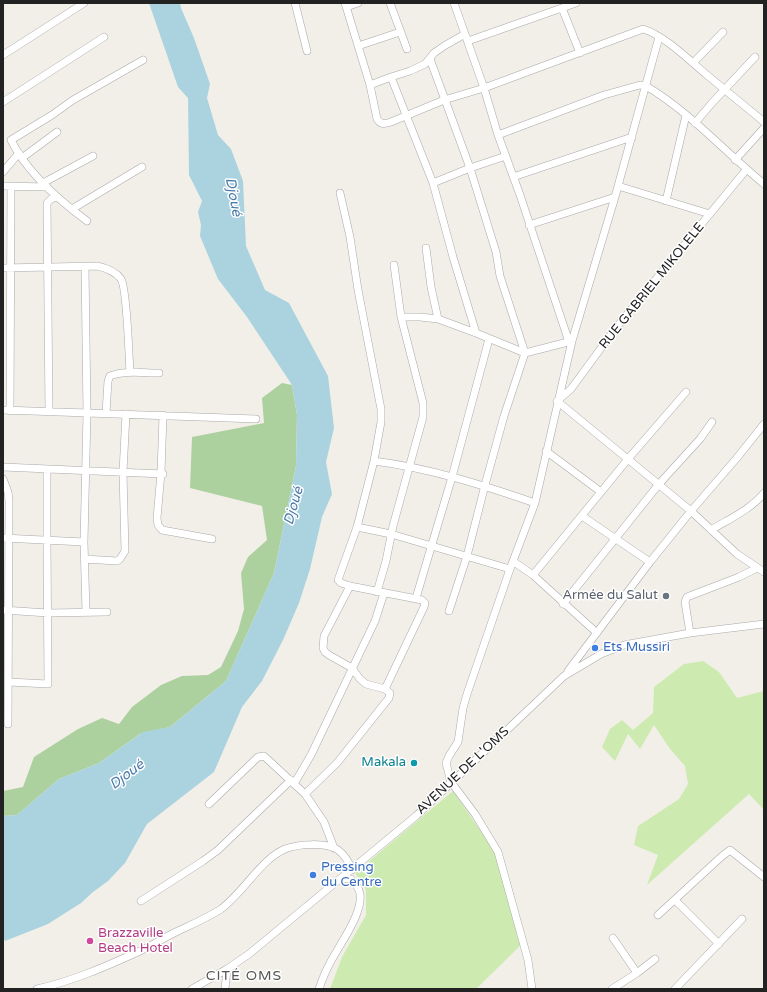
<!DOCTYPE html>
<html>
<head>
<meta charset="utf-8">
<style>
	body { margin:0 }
	#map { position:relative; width:767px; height:992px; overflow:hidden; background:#f2efe9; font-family:"Varela Round",sans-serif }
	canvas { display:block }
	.frame { position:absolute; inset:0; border:4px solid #222; pointer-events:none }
</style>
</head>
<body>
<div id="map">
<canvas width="767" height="992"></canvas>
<div class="frame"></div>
</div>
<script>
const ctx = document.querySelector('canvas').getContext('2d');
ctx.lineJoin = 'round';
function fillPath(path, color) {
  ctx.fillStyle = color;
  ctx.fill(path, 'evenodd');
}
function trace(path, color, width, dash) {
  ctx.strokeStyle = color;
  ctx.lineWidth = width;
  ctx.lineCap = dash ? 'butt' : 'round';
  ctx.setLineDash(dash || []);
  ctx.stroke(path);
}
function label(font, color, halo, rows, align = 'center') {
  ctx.font = font + ' "Varela Round",sans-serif';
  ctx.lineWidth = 3;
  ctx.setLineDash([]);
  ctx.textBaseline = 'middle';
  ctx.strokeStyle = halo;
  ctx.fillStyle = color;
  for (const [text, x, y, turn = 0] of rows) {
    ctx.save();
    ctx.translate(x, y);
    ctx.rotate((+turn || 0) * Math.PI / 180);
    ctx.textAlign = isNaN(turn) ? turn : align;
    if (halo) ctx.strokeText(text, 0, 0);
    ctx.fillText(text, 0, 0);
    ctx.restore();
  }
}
fillPath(new Path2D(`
	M703,661l16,11 18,26 27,-7v117l-1,1 -14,-15 -102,91 11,-30 -24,-10 4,-19 41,-27 9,-15 -3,-18 -15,-17 -16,-24 -14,24 -12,-15 -13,27 -13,-14 8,-18 12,-9 11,10 20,-17 1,-26 30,-23z
	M453,791l43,62 24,93 -44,43h-146l12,-32 24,-42v-25l-11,-17z`), '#cdebb0');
fillPath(new Path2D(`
	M282,383l10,2 5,30 -1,51 -22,107 -48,108 -56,46 -30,7 -41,29 -40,16 -42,36 -14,1v-25l20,-4 11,-30 44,-28 24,-11 17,6 13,-17 29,-22 21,-9 26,-1 13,-8 17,-36 6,-22 -3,-36 7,-16 19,-17 -5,-34 -72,-18 2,-51 72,-14 -2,-25z`), '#add19e');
fillPath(new Path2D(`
	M149,3h31l1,5 13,30 16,46 -3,14 11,37 13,14 12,32 3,65 19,44 24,13 39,73 6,52 -8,34 6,32 -10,23 -12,52 -11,34 -16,37 -21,41 -20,26 -28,65 -67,52 -22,39 -17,18 -15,11 -12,11 -33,21 -43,17 -2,-4v-121l14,-1 42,-36 40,-16 44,-31 27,-5 56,-46 48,-108 22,-107 1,-51 -5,-30 -45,-68 -29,-38 -18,-43 1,-11 -3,-13 4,-11 -13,-26 -1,-77 -10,-11z`), '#aad3df');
const minor = new Path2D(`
	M295,3l12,48
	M345,3l25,82 7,34c4,6 8,5 14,3l53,-22 40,-12 159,-59c21,6 47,32 64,46 19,16 38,31 57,47
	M390,3l17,46
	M454,3l30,85 14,47 22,60 49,147
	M346,7l12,-4
	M562,8l18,45
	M468,41l108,-38
	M358,46l42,-14
	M3,55l81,-52
	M430,59l40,109 26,84 4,24 25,77 -21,63 -19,69 -18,71 -18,55
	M693,63l30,-31
	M391,77l42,106 20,74 23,76
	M370,85l21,-8 19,-6 15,-7 9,-11 10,-7 21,-12
	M3,102l101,-65
	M695,123l17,-20 43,-46
	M498,135l106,-40 36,-10 6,1c44,26 79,66 118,98
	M22,158l35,-26
	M735,160l29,-32
	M746,170l-131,159 -44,60 -14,12 134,110 46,43 27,18
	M3,172l16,-19
	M513,177l119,-40
	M43,183l50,-27
	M433,183l37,-15 36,-12
	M3,186l44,1
	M618,186l92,28
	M340,193l10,44 8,53 23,119v13l-7,39 -17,66 -19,53 3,3 9,3 72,14 3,3 -1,4 -39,82
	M666,201l20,-86
	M72,209l70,-42
	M87,221c-27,-20 -61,-50 -76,-81l41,-25 21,-15 70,-40
	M529,225l86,-28
	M426,248l5,39 7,32
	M85,266l2,147 -3,129 2,70
	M3,268l94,-2c10,2 18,5 24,13 6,9 8,79 9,94
	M401,317h19l18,2 38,14 49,20 47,-12
	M3,410l253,9
	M10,411l1,-225
	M49,412l-2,-209 4,-4 6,-2
	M106,413l2,-32 2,-5c14,-6 34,-3 49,-3
	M163,415l-2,58 -4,45 1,7 4,5 50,9
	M546,451l55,41
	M374,461c55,7 109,24 161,42
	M3,467l160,7
	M3,479l5,13 1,9 -1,223
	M582,516l68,46
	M357,527l34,7 119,35
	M711,530c18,-11 39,-20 53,-37
	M3,538l81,4
	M84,559l33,2 3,-2 5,-8 -2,-79 3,-58
	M514,562l19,13 64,58
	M533,575l95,-116 58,-67
	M377,592l9,-31 7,-35 30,-109v-14l-22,-86 -7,-52
	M416,598l36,-121 37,-138
	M563,604l96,-120 41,-45 12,-17
	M3,610l45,3 59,-1
	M690,633l-5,-31 2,-5 52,-20 18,-9
	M568,671l82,-109 41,-51 45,-52 28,-35
	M9,682l39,2 -1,-143v-72
	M294,784l17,-29 64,-134 9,-28
	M305,794l19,28 10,26
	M209,804l49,-47 6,-1 41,38 32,-31 52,-65 1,-5 -5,-4 -19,-5 -6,-5 -8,-11 -23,-13 -4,-3 -2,-4 1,-12 26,-50
	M675,900l44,44
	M141,901l62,-40 15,-11 73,-70
	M658,915l63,-58 9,-7 34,27
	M613,938l24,35
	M37,989c36,-8 70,-23 103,-38 13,-6 25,-14 38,-20 15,-7 29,-13 43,-22 23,-17 40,-50 64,-60 13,-5 42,-7 53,1 7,5 11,12 14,20
	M192,989l35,-20 22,-15 167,-138 148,-140 37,-22 23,-9 66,-12 74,-9
	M225,989l2,-20
	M319,989c3,-9 6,-17 11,-26 9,-18 33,-49 30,-69 -1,-7 -5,-11 -9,-15h-10
	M532,989l-4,-29 -30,-108 -23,-38 -24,-32 -5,-19 3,-7 9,-14 5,-34 4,-14 43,-125 25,-66 37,-162 43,-144 44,-160
	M612,989l25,-16 18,-14
	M675,989l67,-70`);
trace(minor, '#a9a9a9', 8);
trace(minor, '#fff', 7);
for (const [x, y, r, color] of [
	[666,596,4,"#6b7280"],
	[595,648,4,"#3f7fe0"],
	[414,763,4,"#0f9aa8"],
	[313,875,4,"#3f7fe0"],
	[90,941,4,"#d1479c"]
]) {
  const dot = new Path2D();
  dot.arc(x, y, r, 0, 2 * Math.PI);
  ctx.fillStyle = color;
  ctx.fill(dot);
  trace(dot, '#fff', 1.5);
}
label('13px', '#222', '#fff', [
	["RUE GABRIEL MIKOLELE",652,286,-51],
	["AVENUE DE L'OMS",463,771,-43]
]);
label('13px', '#5b616d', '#fff', [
	["Armée du Salut",658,596]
], 'right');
label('13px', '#366cbe', '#fff', [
	["Ets Mussiri",603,648],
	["Pressing",321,868],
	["du Centre",321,883]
], 'left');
label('13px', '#0d838f', '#fff', [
	["Makala",406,763]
], 'right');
label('13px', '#b23c85', '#fff', [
	["Brazzaville",98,934],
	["Beach Hotel",98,949]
], 'left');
label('italic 14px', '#4a7aab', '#fff', [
	["Djoué",233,197,79],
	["Djoué",294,506,-74],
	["Djoué",127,775,-37]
]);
ctx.letterSpacing = '1px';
label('14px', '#555', '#fff', [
	["CITÉ OMS",244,976]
]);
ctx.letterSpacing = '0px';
</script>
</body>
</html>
